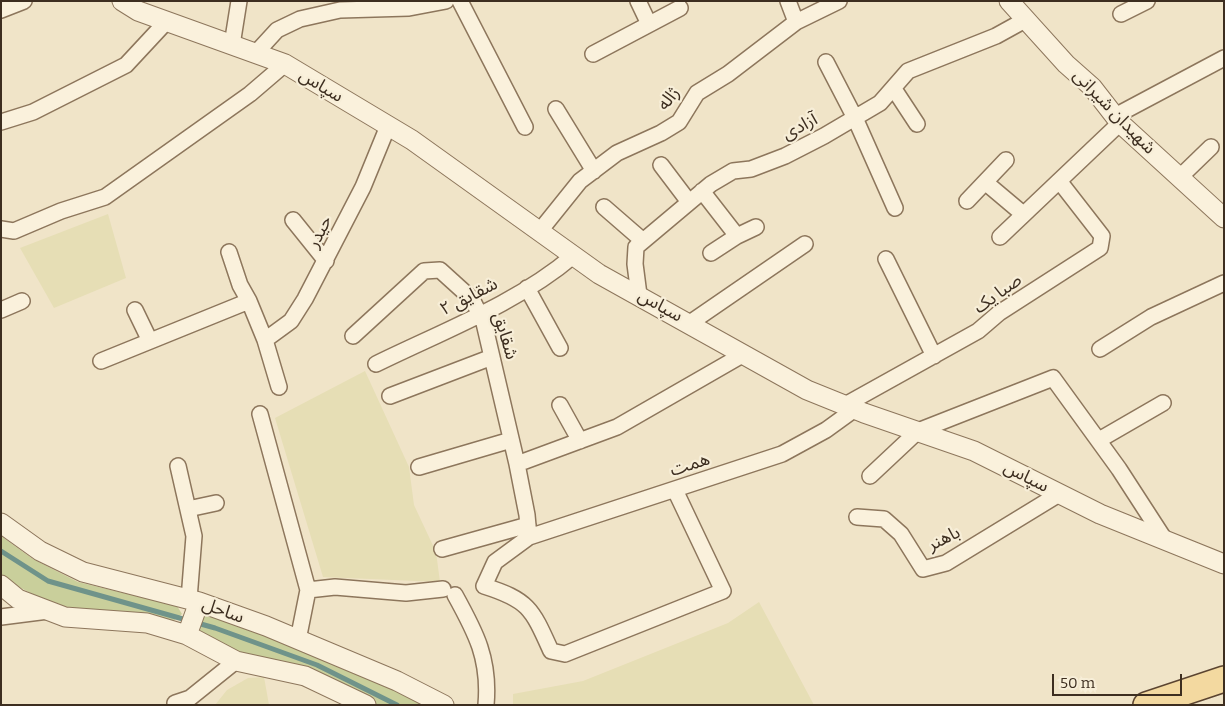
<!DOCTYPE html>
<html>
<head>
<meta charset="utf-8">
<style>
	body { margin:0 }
	#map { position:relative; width:1225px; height:706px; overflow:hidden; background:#f0e4c8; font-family:Bitter,serif }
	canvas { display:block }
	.frame { position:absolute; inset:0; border:2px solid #3d2e20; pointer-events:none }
	.scale { position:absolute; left:1052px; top:674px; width:130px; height:22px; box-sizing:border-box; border:2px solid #3d2e20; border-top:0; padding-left:6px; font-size:15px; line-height:18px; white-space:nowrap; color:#3d2e20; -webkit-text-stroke:4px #f7eed8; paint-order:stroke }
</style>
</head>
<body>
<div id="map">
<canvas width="1225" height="706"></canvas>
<div class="frame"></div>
<div class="scale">50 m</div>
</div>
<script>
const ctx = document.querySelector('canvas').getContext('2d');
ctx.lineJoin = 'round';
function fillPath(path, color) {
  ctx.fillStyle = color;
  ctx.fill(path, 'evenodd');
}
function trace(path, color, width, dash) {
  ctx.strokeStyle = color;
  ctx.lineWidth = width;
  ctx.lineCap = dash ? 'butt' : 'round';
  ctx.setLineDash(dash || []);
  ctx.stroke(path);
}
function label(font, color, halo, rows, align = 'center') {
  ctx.font = font + ' Bitter,"Noto Sans Arabic",serif';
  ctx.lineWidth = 4.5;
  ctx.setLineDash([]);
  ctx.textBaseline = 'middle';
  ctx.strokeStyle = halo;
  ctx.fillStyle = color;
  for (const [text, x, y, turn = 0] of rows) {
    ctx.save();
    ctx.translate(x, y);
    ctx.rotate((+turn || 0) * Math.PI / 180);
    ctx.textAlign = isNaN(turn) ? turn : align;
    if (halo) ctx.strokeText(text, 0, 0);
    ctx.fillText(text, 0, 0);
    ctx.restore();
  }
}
fillPath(new Path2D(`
	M108,214l18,64 -72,30 -34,-60z
	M365,371l44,96 5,38 22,47 4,30 -117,-5 -48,-159z
	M759,602l55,103h-301v-11l70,-13 145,-58z
	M264,677l5,28h-54l12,-15 21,-12z`), '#e6deb5');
fillPath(new Path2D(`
	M1,536l32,23 45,23 99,24 5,8 -11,9c-63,-8 -117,-9 -170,-48z
	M205,609l227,96h-56l-67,-33 -71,-15 -43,-22z`), '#c9cf9b');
trace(new Path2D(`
	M1,551l47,30 167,47 102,37 80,40`), '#6f938a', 5);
const minor = new Path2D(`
	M460,1l65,126
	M638,1l11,23
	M788,1l8,21
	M1,10l23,-9
	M1121,14l26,-13
	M232,45l7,-44
	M255,54l22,-24 23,-11 40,-9 69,-2 37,-7
	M593,54l87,-46
	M826,62l29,56 40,90
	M894,89l23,35
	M556,109l38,62
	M1115,116l109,-58
	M1,122l32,-10 93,-47 40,-43
	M661,165l28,37
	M1180,177l31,-30
	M985,182l38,32
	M702,191l35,45
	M967,201l39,-41
	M604,207l38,33
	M293,220l33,41
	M1,229l13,2 47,-20 44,-14 145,-103 35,-30
	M539,232l41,-51 37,-28 44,-20 18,-11 18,-29 31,-19 68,-52 43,-21
	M1000,237l120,-114
	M229,252l11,33 9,16 16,39 14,47
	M711,253l26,-17 19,-9
	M886,259l48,97
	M527,288l33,60
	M639,295l-4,-31 1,-17 75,-63 22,-13 18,-2 34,-13 39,-20 56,-33 28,-32 88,-35 29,-16
	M1,310l21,-9
	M135,310l15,31
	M690,323l115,-79
	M353,336l71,-65 16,-1 32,29 12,24 33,141 10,51 2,22
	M265,340l26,-19 14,-22 58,-112 25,-61
	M1100,349l51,-32 73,-34
	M101,361l148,-60
	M376,364c65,-32 142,-61 197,-108
	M390,396l102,-39
	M560,405l20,36
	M845,405l133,-74 21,-18 101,-65 2,-12 -42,-54
	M260,414l48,176 27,-3 71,6 37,-4
	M1099,440l64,-37
	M517,464l100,-37 127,-73
	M178,466l16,70 -5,63
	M419,467l92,-27
	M870,476l48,-45 135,-53 66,91 46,71
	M675,490l48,101 -158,63 -14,-3c-19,-42 -22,-51 -67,-65l11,-24 34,-25 253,-83 44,-24 29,-21
	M188,509l28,-6
	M857,517l27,2 17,15 22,35 23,-6 113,-69
	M442,549l86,-24
	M455,595c21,38 35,64 31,110
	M1,617l47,-6
	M298,640l10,-50
	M175,703l15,-5 46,-37`);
const tertiary = new Path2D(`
	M122,1l16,10 147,53 127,76 187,134 208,116 57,23 110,38 126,63 124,50
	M1009,1l57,63 26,23 28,36 104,95
	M1,523l39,28 43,21 116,30 67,24 131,55 47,24
	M1,585l17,14 47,18 82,6 40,12 49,26 69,15 61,29
	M187,635l12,-33`);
const primary = new Path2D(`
	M1146,705l78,-26`);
trace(minor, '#8d765c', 18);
trace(tertiary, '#8d765c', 21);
trace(primary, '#5b4430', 28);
trace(minor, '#faf1dc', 15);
trace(tertiary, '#faf1dc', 19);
trace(primary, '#f3d9a0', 25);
label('18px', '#3d2e20', '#f7eed8', [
	["سپاس",321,86,31],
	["ژاله",669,99,-52],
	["شهیدان شیرانی",1114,112,46],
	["آزادی",800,127,-28],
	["حیدر",320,232,-63],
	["صبا یک",998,294,-36],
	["شقایق ۲",469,297,-27],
	["سپاس",660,306,29],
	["شقایق",505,336,73],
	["همت",690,465,-18],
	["سپاس",1026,477,27],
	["باهنر",944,539,-26],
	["ساحل",223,611,20]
]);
</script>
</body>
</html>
